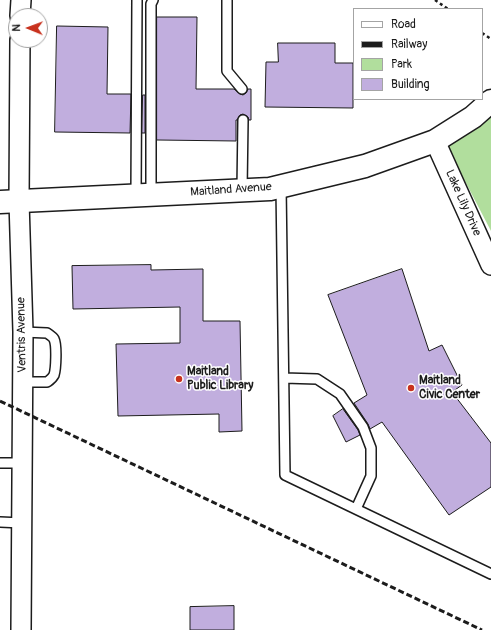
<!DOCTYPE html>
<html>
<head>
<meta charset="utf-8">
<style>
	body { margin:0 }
	#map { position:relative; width:491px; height:630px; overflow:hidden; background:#fff; font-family:Pangolin,sans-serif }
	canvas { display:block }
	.legend { position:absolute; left:353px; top:8px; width:130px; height:92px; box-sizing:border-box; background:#fff; border:1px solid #a4a4a4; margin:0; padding:5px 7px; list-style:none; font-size:12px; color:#1c1c1c }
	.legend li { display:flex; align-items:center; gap:8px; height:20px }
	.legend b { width:20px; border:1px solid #a4a4a4 }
	.north { position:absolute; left:8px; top:8px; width:40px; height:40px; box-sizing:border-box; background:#fff; border:1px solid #a4a4a4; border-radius:50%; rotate:271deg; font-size:11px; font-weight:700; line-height:16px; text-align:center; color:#1c1c1c }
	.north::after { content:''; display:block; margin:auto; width:14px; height:18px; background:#c8321e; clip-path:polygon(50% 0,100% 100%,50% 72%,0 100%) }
</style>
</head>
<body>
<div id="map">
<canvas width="491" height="630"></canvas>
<ul class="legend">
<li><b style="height:5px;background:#fff"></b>Road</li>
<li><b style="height:5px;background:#1c1c1c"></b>Railway</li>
<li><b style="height:11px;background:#b1de9d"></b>Park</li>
<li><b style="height:11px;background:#c1aede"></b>Building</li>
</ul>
<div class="north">N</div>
</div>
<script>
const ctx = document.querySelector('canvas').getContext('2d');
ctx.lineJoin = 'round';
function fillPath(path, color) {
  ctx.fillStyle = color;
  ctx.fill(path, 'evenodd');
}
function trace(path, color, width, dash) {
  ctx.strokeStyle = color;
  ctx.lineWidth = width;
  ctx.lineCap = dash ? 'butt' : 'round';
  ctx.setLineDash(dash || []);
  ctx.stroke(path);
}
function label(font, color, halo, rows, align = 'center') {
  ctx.font = font + ' Pangolin,sans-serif';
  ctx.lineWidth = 3;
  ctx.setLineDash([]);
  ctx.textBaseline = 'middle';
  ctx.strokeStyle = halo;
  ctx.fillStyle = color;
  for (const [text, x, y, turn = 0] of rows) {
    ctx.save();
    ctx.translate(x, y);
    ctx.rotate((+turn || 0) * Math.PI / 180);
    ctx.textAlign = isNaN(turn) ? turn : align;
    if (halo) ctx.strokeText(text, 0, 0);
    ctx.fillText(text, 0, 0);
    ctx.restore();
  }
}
fillPath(new Path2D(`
	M491,110v121l-46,-88z`), '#b1de9d');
const building = new Path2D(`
	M157,17h40l-1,72h38l6,5 3,1 3,-2 2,-4h3v31h-2l-1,-3 -5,-3 -3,1 -3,5h-1v21l-79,-1z
	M57,26l51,1 -1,67h24l-1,39 -75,-1z
	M278,43h57v20h18v45l-88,-1 1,-45h12z
	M143,95h2v38h-3z
	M151,265v5l52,-1v52h37l2,110 -23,1v-18l-101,2 -2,-72 64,-1v-36l-107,2 -1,-43z
	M402,269l27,82 13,-6 20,40 -10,7 39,51v44l-42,28 -67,-93 -12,7 -2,-5 -14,-21 13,-8 -39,-100z
	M343,409l15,21 2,5 -14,7 -13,-26z
	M234,606v24h-44v-23z`);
fillPath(building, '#c1aede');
trace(building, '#1c1c1c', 1);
const service = new Path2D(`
	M227,0v71l15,18
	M281,186l4,289 206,99
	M242,190l1,-70
	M151,194v-190l2,-4
	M136,196l1,-196
	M284,378l33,1 23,15 23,33 8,21v28l-15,33
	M23,382h24c3,-2 5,-3 7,-7 2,-6 3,-30 0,-36 -1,-2 -4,-4 -7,-6l-24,-1
	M0,463h22
	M0,522l22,1`);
const minor = new Path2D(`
	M20,16l1,-16
	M20,40l-1,161 4,131 -2,298
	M435,141l56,124`);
const secondary = new Path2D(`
	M0,202l270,-13 95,-23 70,-25 38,-24 18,-16`);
trace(service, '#1c1c1c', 12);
trace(minor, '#1c1c1c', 22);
trace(secondary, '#1c1c1c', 25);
trace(new Path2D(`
	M435,0l13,9
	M482,33l9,6`), '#1c1c1c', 2.5, [3, 3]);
trace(service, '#fff', 9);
trace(minor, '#fff', 19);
trace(secondary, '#fff', 22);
trace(new Path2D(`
	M0,401l482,229`), '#1c1c1c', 3, [6, 3]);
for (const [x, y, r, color] of [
	[179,379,4,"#c8321e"],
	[411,388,4,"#c8321e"]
]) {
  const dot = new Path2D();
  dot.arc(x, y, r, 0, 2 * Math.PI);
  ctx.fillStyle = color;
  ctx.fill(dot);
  trace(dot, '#fff', 1.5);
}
label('12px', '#1c1c1c', '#fff', [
	["Maitland Avenue",231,190,-4],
	["Lake Lily Drive",463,203,66],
	["Ventris Avenue",22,335,-91]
]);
label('bold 12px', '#1c1c1c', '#fff', [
	["Maitland",187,372],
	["Public Library",187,386],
	["Maitland",419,381],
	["Civic Center",419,395]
], 'left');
</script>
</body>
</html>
